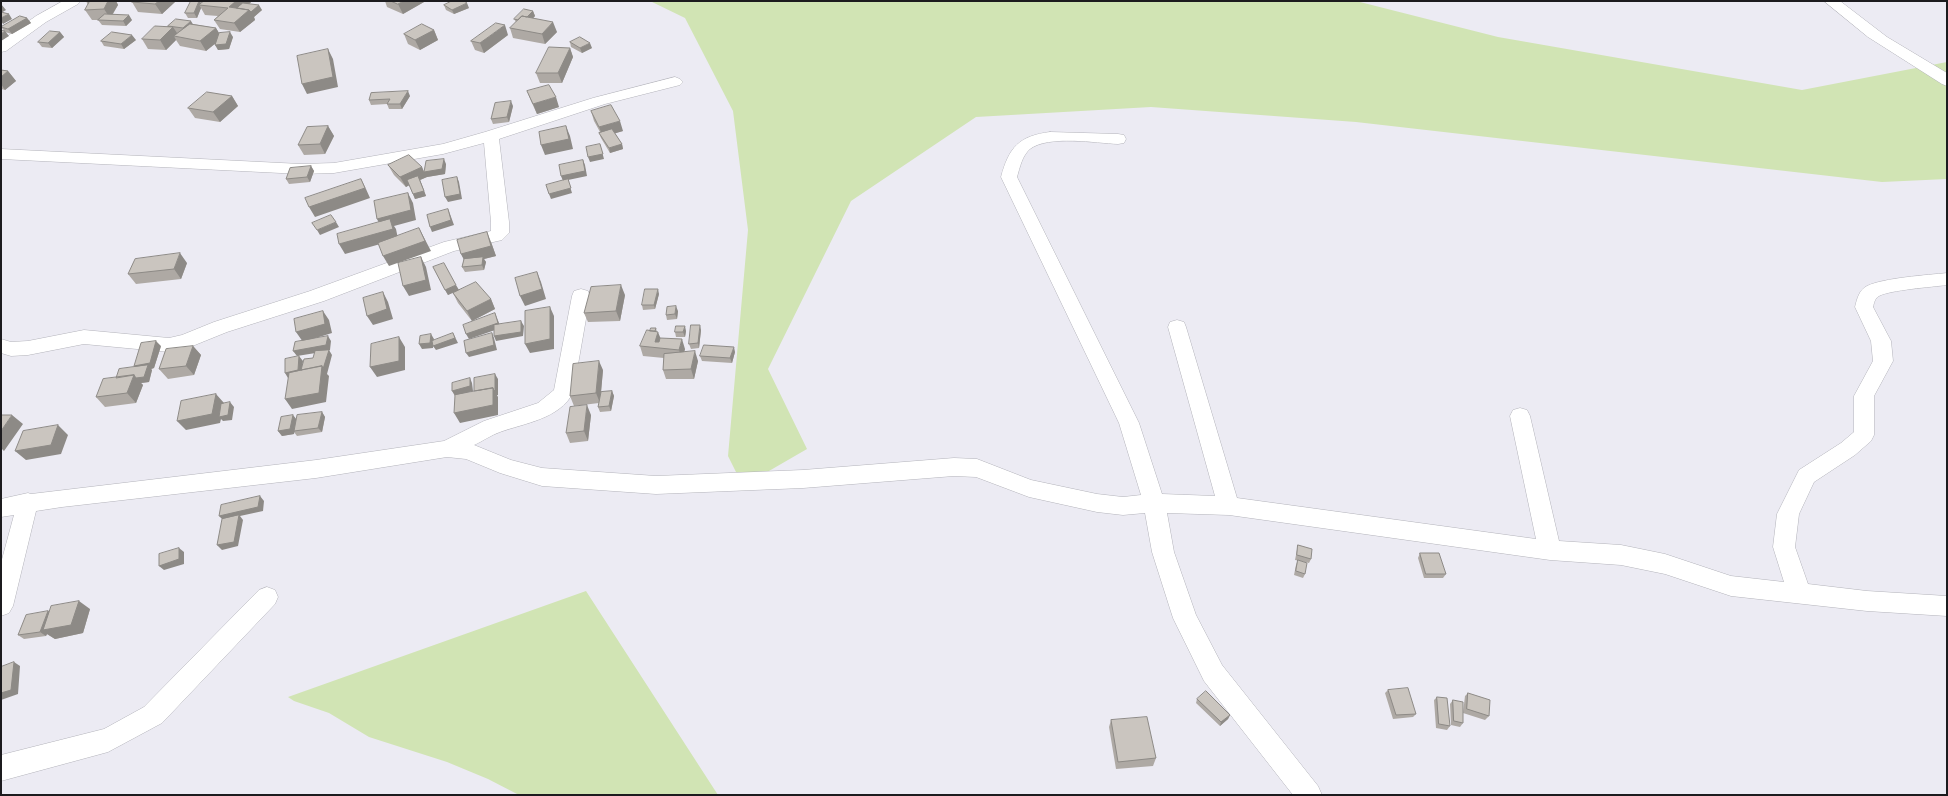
<!DOCTYPE html>
<html>
<head>
<meta charset="utf-8">
<style>
	body { margin:0 }
	#map { position:relative; width:1948px; height:796px; overflow:hidden; background:#ecebf3; font-family:"PT Sans Narrow",sans-serif }
	canvas { display:block }
	.frame { position:absolute; inset:0; border:2px solid #1c1b1e; pointer-events:none }
</style>
</head>
<body>
<div id="map">
<canvas width="1948" height="796"></canvas>
<div class="frame"></div>
</div>
<script>
const ctx = document.querySelector('canvas').getContext('2d');
ctx.lineJoin = 'round';
function fillPath(path, color) {
  ctx.fillStyle = color;
  ctx.fill(path, 'evenodd');
}
function trace(path, color, width, dash) {
  ctx.strokeStyle = color;
  ctx.lineWidth = width;
  ctx.lineCap = dash ? 'butt' : 'round';
  ctx.setLineDash(dash || []);
  ctx.stroke(path);
}
fillPath(new Path2D(`
	M650,1h706l142,36 304,53 145,-28v117l-65,3 -526,-60 -205,-15 -175,10 -125,84 -83,168 39,80 -64,37 -15,-30 20,-226 -15,-119 -48,-93z
	M586,591l132,204h-199l-31,-16 -41,-17 -78,-25 -40,-24 -35,-12 -6,-4z`), '#d1e4b4');
const street = new Path2D(`
	M63,1h17l-2,3 -32,18 -40,29 -5,1v-11l35,-25z
	M1824,1h16l47,36 60,36v13l-5,-2 -74,-47z
	M675,77l5,2 3,3 -3,3 -75,19 -106,35 10,83v11l-7,7 -48,11 -130,50 -97,31 -42,17 -16,3 -85,-8 -56,11 -17,1 -10,-3v-14l10,3 17,-1 56,-11 85,8 13,-3 32,-13 96,-31 134,-49 47,-11v-9l-7,-79 -41,11 -109,19 -33,1 -300,-15v-10l300,15 33,-1 109,-19 42,-12 108,-34z
	M1050,132l68,2 6,1 2,4 -2,4 -6,1c-22,-1 -70,-9 -88,5 -8,7 -10,18 -13,28l122,246 23,71 53,2 -47,-169 2,-5 7,-2 7,2 2,5 51,171 299,41 -26,-123 3,-6 7,-2 7,2 3,6 29,125 62,4 44,9 66,22 53,6 -11,-35 4,-33 22,-44 42,-27 13,-11v-36l19,-35 -2,-20 -16,-34c2,-8 4,-17 12,-21 16,-8 61,-11 80,-13v12c-15,2 -57,5 -68,11 -4,2 -5,7 -6,11l18,34 2,20 -19,35v39l-3,6 -16,14 -41,27 -15,32 -4,33 13,37 59,7 80,5v20l-80,-5 -136,-15 -66,-22 -44,-9 -71,-5 -321,-45 -62,-2 7,39 22,63 26,50 96,121 4,9h-29l-89,-114 -31,-63 -21,-66 -7,-39 -22,2 -26,-3 -68,-15 -53,-20 -22,-1 -151,12 -147,6 -114,-8 -42,-13 -34,-14 -19,-2 -131,21 -254,29 -26,4 -23,95 -4,7 -8,3v-53l13,-48 -13,2v-18l27,-6 3,1 285,-34 128,-19 40,-20 54,-18 16,-13 18,-94 2,-5 7,-2 7,2 2,5 -17,97c-14,26 -48,30 -73,39 -9,3 -17,9 -26,13l37,15 31,8 114,8 147,-6 151,-12 23,1 54,21 66,14 26,3 18,-2 -22,-72 -118,-246c8,-30 18,-41 49,-45z
	M267,587l8,3 3,7 -3,7 -113,119 -54,29 -107,29v-26l103,-26 40,-22 115,-117z`);
trace(street, '#b3b3ba', 1);
fillPath(street, '#fff');
fillPath(new Path2D(`
	M86,1h30l2,4 -5,9 19,6 -6,6 -24,-1 -4,-5h1h-7l-7,-10 3,-5z
	M133,1h41l1,1 -13,12 -24,-2 -6,-10z
	M204,1h48l-3,3 13,6 -8,7 1,3 -15,12 -20,-3 -6,-9 4,-4 -13,-1 -4,-7 -4,10h-9l-3,-5z
	M385,1h38l1,1 -21,12 -16,-7z
	M444,5l25,3 -15,6 -8,-4z
	M533,11l2,5 -2,2 24,14 -12,12 -32,-6 -3,-10 6,-6 -2,-3z
	M27,18l4,5 -19,11 -7,-2 4,4 -8,-9z
	M193,24l23,4 3,5 14,4 -4,12 -11,1 -2,-7 -10,8 -26,-5 -4,-6 -10,10 -18,-1 -6,-10 26,-13z
	M434,30l4,10 -18,10 -12,-6 -4,-10z
	M60,32l4,5 -12,11 -10,-1 -4,-5z
	M508,35l-24,18 -9,-3 -4,-9z
	M136,40l-12,9 -20,-3 -3,-5z
	M570,42l22,6 -10,5 -11,-6z
	M570,48l3,9 -11,26h-22l-4,-10z
	M1,70l7,1 8,10 -11,9 -4,-1z
	M527,91l32,16 -22,7 -6,-13z
	M232,96l6,10 -18,16 -25,-4 -7,-10z
	M410,96l-8,13h-13l-2,-5 -16,1 -2,-5z
	M513,106l-4,16 -16,2 -2,-5z
	M591,111l32,20 -8,2 7,11 1,5 -13,4 -9,-15 -2,-5 1,-1 -6,-11z
	M328,126l6,10 -9,18 -21,1 -6,-10z
	M446,164l-1,10 -18,3 -7,3 6,16 -11,3 -6,-14 -3,2 -12,-12 -6,-10 34,2 2,5z
	M311,166l3,5 -4,11 -21,2 -3,-5z
	M491,242l5,14 -12,3 2,3 -2,8 -19,2 -3,-5 2,-8 -3,-5z
	M187,263l-6,16 -45,5 -8,-10z
	M433,267l25,23 33,9 4,10 -23,12 -14,-18 -5,-10 3,-2 -8,4z
	M659,294l-4,15 -12,1 -1,-5z
	M625,295l-5,26 -32,1 -4,-9z
	M678,311l-1,8 -10,1 -1,-5z
	M656,328l1,4 3,6 25,11 -1,3 14,9 -4,18h-28l-3,-9 1,-12 -21,-2 -3,-10 10,-15z
	M701,330l-2,18 -8,1 -2,-5z
	M686,331l-1,6h-9l-1,-5z
	M161,346l-7,22 -3,1 1,1 -3,12 -8,1 2,2 -7,18 -31,4 -9,-10 20,-19 19,-11z
	M193,346l8,9 -7,20 -26,4 -9,-10z
	M735,352l-3,11 -30,-2 -2,-5z
	M603,370l-2,22 11,-1 2,5 -3,15 -11,1 -2,-5 1,-4 -25,3 -4,-10z
	M322,412l3,5 -3,15 -25,4 -3,-4v2l-12,2 -4,-5 18,-12z
	M591,415l-3,26 -18,2 -4,-10z
	M1298,545l13,14 -2,4 -14,-3z
	M1420,553l26,21 -3,4h-19l-6,-20z
	M1298,560l7,14 -2,4 -9,-3 2,-10z
	M90,609l-7,24 -28,6 -8,-5 -1,2 -22,3 -6,-4 30,-24z
	M1388,690l28,24 -3,3 -20,2 -8,-26z
	M1468,693l21,23 -4,4 -22,-7 2,-17z
	M1437,697l13,29 -3,4 -11,-2 -2,-28z
	M1197,699l33,16 -2,4 -8,7 -24,-23z
	M1453,700l10,23 -3,4 -9,-2 -1,-21z
	M1111,720l45,38 -3,8 -37,3 -7,-42z`), '#aea9a4');
fillPath(new Path2D(`
	M100,1h16l2,4 -8,13 -6,-9z
	M159,1h15l1,1 -13,12 -7,-10z
	M199,1h1l2,4h-3l2,3 -4,10 -3,-5z
	M236,1h16l-12,12 -11,-6z
	M404,1h19l1,1 -21,12 -5,-10z
	M467,3l2,5 -15,6 -2,-4z
	M1,4l5,6 -5,3z
	M259,5l3,5 -8,7 1,3 -15,12 -6,-9 15,-13z
	M533,11l2,5 -9,10 -2,-5z
	M9,14l3,5 -9,5 -2,-3v-3z
	M129,15l3,5 -6,6 -3,-5z
	M27,18l4,5 -19,11 -4,-5z
	M191,21l3,5 -8,7 -3,-5z
	M553,22l4,10 -12,12 -3,-10z
	M505,25l3,10 -24,18 -4,-10z
	M173,27l6,9h-5l2,4 -10,10 -6,-10z
	M216,28l6,10 -16,13 -6,-10z
	M434,30l4,10 -18,10 -5,-10z
	M5,31l4,5 -8,5v-7z
	M60,32l4,5 -12,11 -4,-5z
	M230,32l3,5 -4,12 -11,1 -3,-5z
	M132,35l4,5 -12,9 -3,-5z
	M590,43l2,5 -10,5 -2,-5z
	M570,48l3,9 -11,26 -4,-10z
	M328,49l5,10 5,28 -31,7 -5,-10z
	M8,71l8,10 -11,9 -4,-6v-7z
	M408,91l2,5 -8,13 -2,-5z
	M232,96l6,10 -18,16 -7,-10z
	M556,97l3,10 -22,7 -4,-10z
	M511,101l2,5 -4,16 -2,-5z
	M620,121l3,10 -20,6 -4,-10z
	M328,126l6,10 -9,18 -5,-10z
	M566,126l4,10 3,13 -28,6 -4,-10z
	M600,144l4,15 -14,3 -2,-5z
	M622,144l1,5 -13,4 -1,-5z
	M444,159l2,5 -1,10 -18,3 -7,3 6,16 -11,3 -2,-5 6,-14 -13,7 -6,-10 22,-10 2,5z
	M583,160l2,5 2,11 -19,4 4,13 -21,6 -2,-5 14,-13 -2,-5z
	M311,166l3,5 -4,11 -3,-5z
	M457,177l2,5 3,17 -14,3 -3,-5z
	M361,179l5,10 4,9 -55,19 -6,-10z
	M408,193l5,10 3,17 -22,6 2,3 2,10 -53,15 -6,-10 43,-15 -5,-10z
	M448,209l2,5 4,11 -22,7 -2,-5z
	M336,222l3,5 -19,8 -3,-5z
	M419,228l12,23 -42,15 -6,-10z
	M487,232l4,10 5,14 -12,3 2,3 -2,8 -2,-5 -16,-1 -5,-10z
	M180,253l7,10 -6,16 -7,-10z
	M421,257l5,10 5,23 -22,6 -6,-10z
	M537,272l4,10 5,17 -21,7 -5,-10z
	M456,285l3,5 -11,5 -3,-5z
	M621,285l4,10 -5,26 -4,-10z
	M658,289l1,5 -4,15 -1,-4z
	M383,292l5,10 5,17 -20,6 -6,-9z
	M491,299l4,10 -23,12 -5,-10z
	M676,306l2,5 -1,8 -2,-5z
	M550,307l4,9v33l-24,4 -5,-9z
	M323,311l6,9 3,13 -29,9 -7,-10z
	M495,313l6,15 -32,11 -3,-5z
	M521,321l3,5 -1,10 -27,5 -2,-5z
	M700,325l1,5 -2,18 -1,-5z
	M685,326l1,5 -1,6 -2,-5z
	M658,332l4,10h-7z
	M453,333l5,10 -22,7 -3,-4v2l-11,1 -3,-5 12,-10 3,5 -1,6z
	M492,333l2,5 3,12 -28,7 -3,-4z
	M328,336l3,5 -1,9h-1l3,5 -5,19 2,2 -3,26 -34,7 -7,-10 37,-33 6,-15 -31,5 -4,-5z
	M399,337l6,10v23l-28,7 -7,-10z
	M682,339l3,10 -3,11 -3,-10z
	M156,341l5,5 -7,22 -3,1 1,1 -3,12 -8,1 2,2 -7,18 -9,-10 7,-18 4,-4 -4,-5z
	M193,346l8,9 -7,20 -8,-9z
	M734,347l1,5 -3,11 -2,-5z
	M695,351l3,10 -4,18 -3,-10z
	M299,356l4,5 -1,11 -14,6 -3,-5z
	M599,361l4,9 -3,33 -4,-10z
	M495,374l3,5v16h-1l1,2v18l-38,8 -6,-10z
	M470,378l2,5 1,8 -18,5 -3,-5z
	M612,391l2,5 -3,15 -2,-5z
	M216,394l8,9 -2,13 8,-14 4,5 -2,13 -9,1 -2,-2 -1,4 -34,7 -9,-9z
	M587,405l4,10 -3,26 -4,-10z
	M322,412l3,5 -3,15 -4,-4z
	M12,415l11,9 -19,27 -3,-3v-17z
	M293,415l4,5 -3,14 -12,2 -4,-5z
	M58,425l10,10 -7,19 -35,6 -11,-9z
	M260,496l4,5 -1,10 -23,5 3,4 -5,26 -16,4 -5,-5 6,-25 -4,-4z
	M179,548l5,4v12l-20,6 -5,-4z
	M79,601l11,8 -7,24 -28,6 -8,-5 -1,2 -6,-4 8,-21 6,5z
	M14,662l6,4 -2,28 -17,6v-7z
	M1230,715l-2,4 -8,7 1,-4z`), '#8d8a86');
const building = new Path2D(`
	M90,1h18l-4,8 -19,1z
	M133,1h26l-4,3 -23,-2z
	M191,1h8l-5,12h-9z
	M204,1h32l-7,6 20,3 -15,13 -20,-3 14,-12 -29,-3z
	M391,1h13l-6,3z
	M452,1h12l3,2 -15,7 -8,-5z
	M243,3l16,2 -8,7 -2,-2 -12,-2z
	M524,9l9,2 -6,6 -5,-1 -4,4 -4,-1z
	M1,12l8,2 -8,4z
	M105,14l24,1 -6,6 -25,-1z
	M20,16l7,2 -19,11 -7,-2z
	M522,16l31,6 -11,12 -32,-6z
	M176,19l15,2 -8,7 -15,-2z
	M496,23l9,2 -25,18 -9,-2z
	M190,24l26,4 -16,13 -26,-5z
	M422,24l12,6 -19,10 -11,-6z
	M155,26l18,1 -13,13 -18,-1z
	M1,30l4,1 -4,3z
	M50,31l10,1 -12,11 -10,-1z
	M112,32l20,3 -11,9 -20,-3z
	M230,32l-4,12 -11,1 4,-12z
	M580,37l10,6 -10,5 -10,-6z
	M549,47l21,1 -12,25h-22z
	M328,49l5,28 -31,7 -5,-28z
	M1,70l7,1 -7,6z
	M549,85l7,12 -23,7 -6,-13z
	M408,91l-8,13h-13l3,-5 -21,1 2,-7z
	M207,92l25,4 -19,16 -25,-4z
	M511,101l-4,16 -16,2 4,-16z
	M611,105l9,16 -21,6 -8,-16z
	M328,126l-8,18 -22,1 9,-18z
	M566,126l3,13 -28,6 -2,-13z
	M612,129l10,15 -13,4 -10,-15z
	M600,144l3,10 -15,3 -2,-10z
	M409,155l13,12 -22,10 -12,-12z
	M444,159l-2,10 -18,3 2,-11z
	M583,160l2,11 -24,5 -2,-11z
	M311,166l-4,11 -21,2 4,-11z
	M418,176l6,15 -11,3 -6,-14z
	M457,177l3,17 -15,3 -3,-17z
	M361,179l4,9 -56,19 -4,-9z
	M568,179l3,9 -22,6 -3,-9z
	M408,193l3,17 -34,9 -3,-18z
	M448,209l3,11 -21,7 -3,-12z
	M331,215l5,7 -19,8 -5,-7z
	M390,219l3,10 -54,15 -2,-10z
	M419,228l6,13 -42,15 -5,-13z
	M487,232l4,14 -30,8 -4,-14z
	M180,253l-6,16 -46,5 7,-15z
	M421,257l5,23 -23,6 -5,-23z
	M483,257l-1,8 -20,2 2,-8z
	M444,263l12,22 -11,5 -12,-23z
	M537,272l5,17 -22,7 -5,-18z
	M476,282l15,17 -24,12 -14,-18z
	M621,285l-5,26 -32,2 7,-26z
	M645,289h13l-4,16h-12z
	M383,292l4,17 -20,7 -4,-18z
	M676,306l-1,8 -9,1 1,-8z
	M550,307v32l-25,5v-33z
	M323,311l2,13 -29,8 -2,-13z
	M495,313l3,10 -32,11 -3,-9z
	M521,321v11l-27,4v-11z
	M691,325h9l-2,18 -9,1z
	M676,326h9l-2,6h-8z
	M651,328h5l-1,3h-5z
	M647,330l11,2 -3,10h4l1,-4 22,1 -3,11 -39,-4z
	M453,333l2,5 -22,8 -1,-5z
	M492,333l2,12 -28,8 -2,-12z
	M431,334l-1,9 -11,1 1,-8z
	M328,336l-2,9 -33,6 2,-9z
	M399,337v24l-29,6 1,-23z
	M156,341l-6,22 -16,3 7,-23z
	M704,345l30,2 -4,11 -30,-2z
	M193,346l-7,20 -27,3 7,-20z
	M329,350l-6,19 -1,-3 -21,4 3,-11 9,-1 2,-7z
	M695,351l-4,18 -28,1 1,-16z
	M299,356l-1,14 -13,3v-14z
	M599,361l-3,32 -26,3 3,-32z
	M148,365l-4,12 -8,1 -2,-3 -18,3 3,-9z
	M322,366l-3,27 -34,6 4,-26z
	M495,374v16l-1,1 -1,-3 -19,3v-13z
	M134,375l-7,18 -31,4 7,-18z
	M470,378v8l-18,5v-8z
	M493,388v17l-39,8 1,-18z
	M612,391l-3,15 -11,1 3,-15z
	M216,394l-4,20 -35,7 4,-20z
	M230,402l-2,13 -9,2 2,-13z
	M587,405l-3,26 -18,2 4,-26z
	M322,412l-4,16 -24,3 3,-16z
	M1,415h11l-11,16z
	M293,415l-3,14 -12,2 3,-14z
	M58,425l-7,20 -36,6 8,-20z
	M260,496l-2,11 -39,9 2,-11z
	M239,515l-5,27 -17,3 5,-26z
	M1298,545l14,4 -1,10 -14,-4z
	M179,548v11l-20,7v-12z
	M1420,553h19l7,21h-20z
	M1298,560l9,3 -2,11 -9,-3z
	M79,601l-8,24 -28,5 8,-24z
	M48,611l-8,21 -22,3 8,-20z
	M14,662l-3,28 -10,3v-26z
	M1408,688l8,26 -20,1 -8,-25z
	M1206,691l24,24 -9,7 -24,-23z
	M1468,693l22,7 -1,16 -22,-7z
	M1437,697l10,1 3,28 -11,-2z
	M1453,700l10,2v21l-9,-2z
	M1147,717l9,41 -38,4 -7,-42z`);
fillPath(building, '#cac5bf');
trace(building, '#8d8a86', 1);
</script>
</body>
</html>
